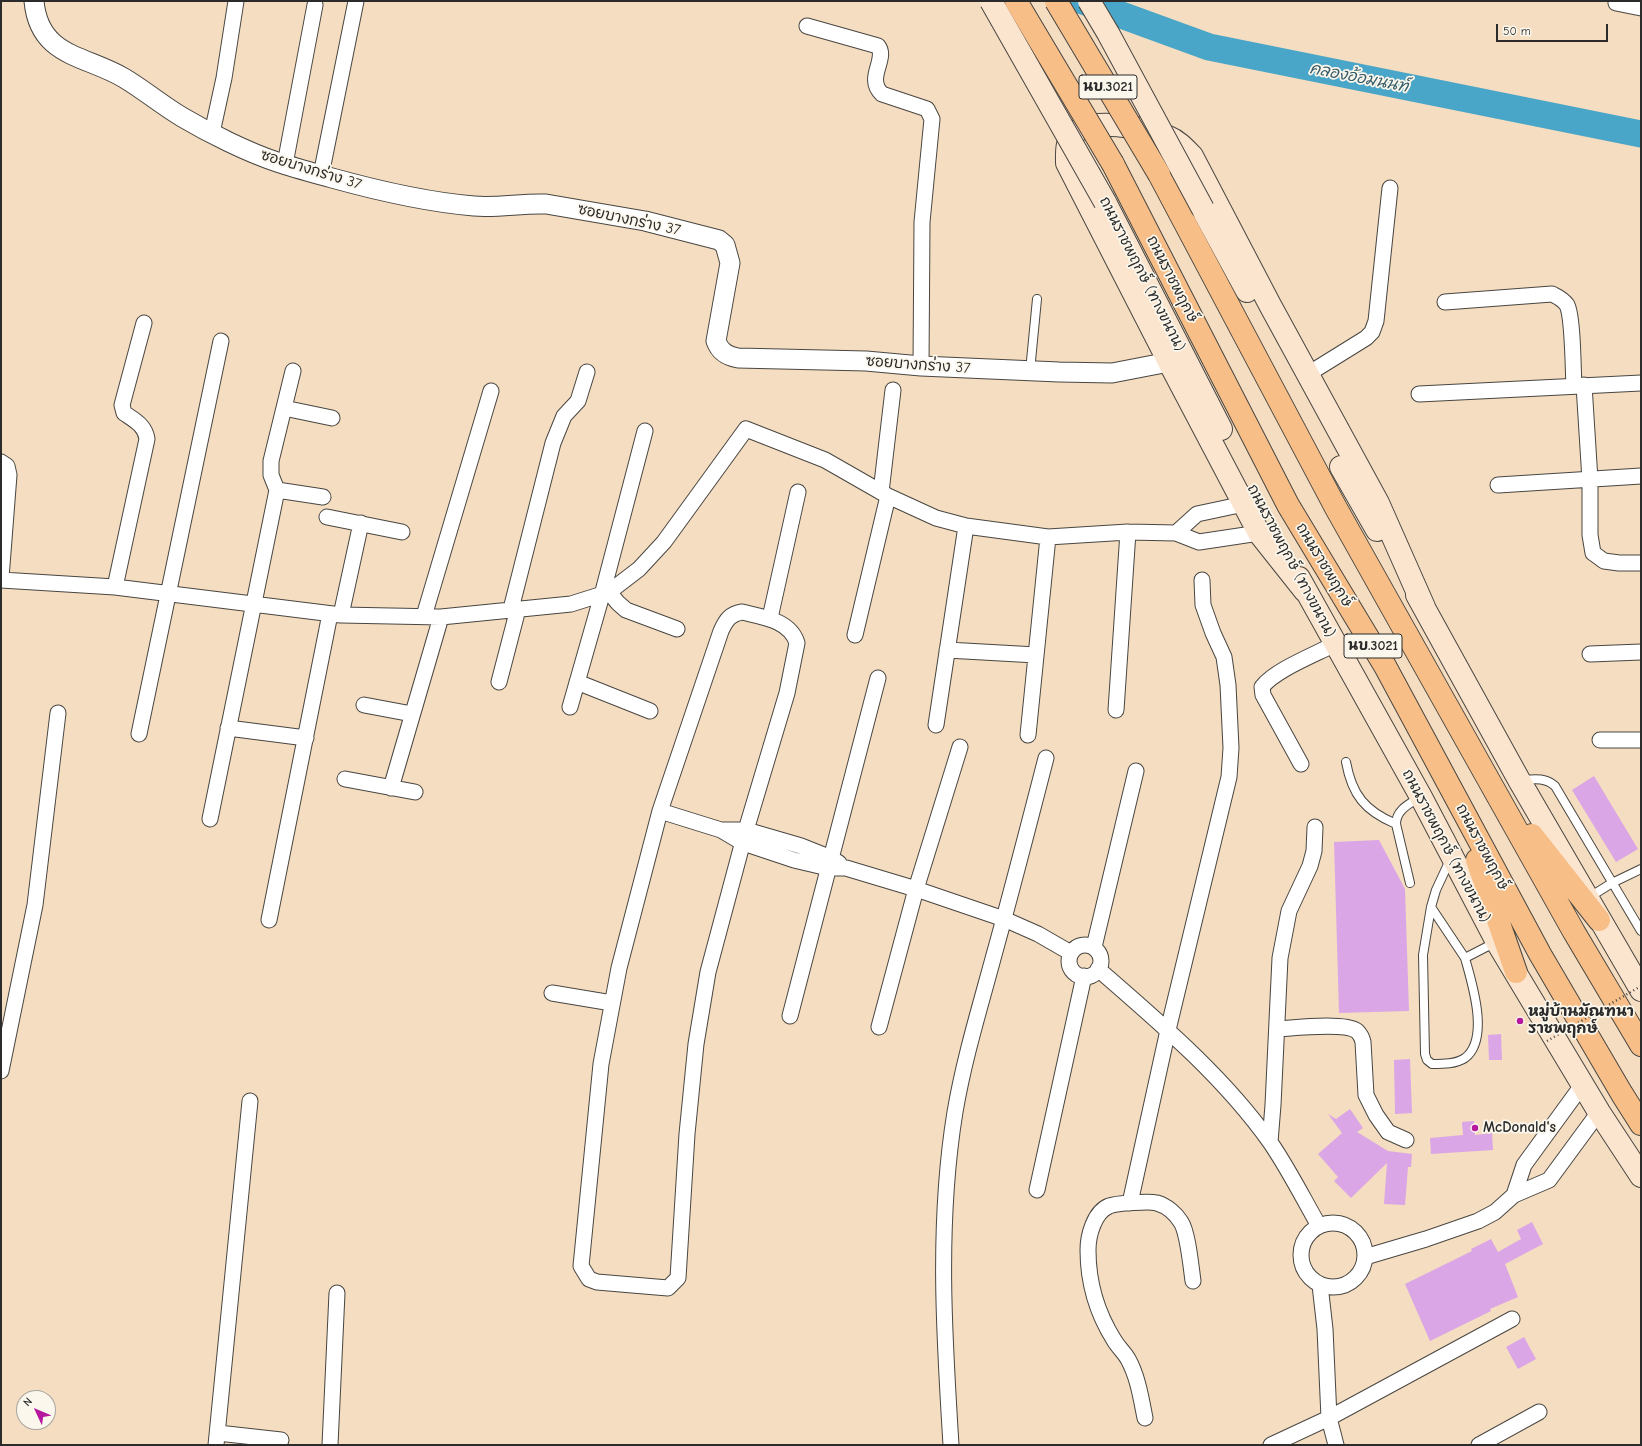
<!DOCTYPE html>
<html>
<head>
<meta charset="utf-8">
<style>
	body { margin:0 }
	#map { position:relative; width:1642px; height:1446px; overflow:hidden; background:#f4ddc0; font-family:"Comic Neue",sans-serif }
	canvas { display:block }
	.frame { position:absolute; inset:0; border:2px solid #2b2b2b; pointer-events:none }
	.north { position:absolute; left:16px; top:1390px; width:40px; height:40px; box-sizing:border-box; background:#fbf7ec; border:1px solid #a8a59f; border-radius:50%; rotate:314deg; font-size:11px; font-weight:700; line-height:16px; text-align:center; color:#2b2b2b }
	.north::after { content:''; display:block; margin:auto; width:14px; height:18px; background:#b5179e; clip-path:polygon(50% 0,100% 100%,50% 72%,0 100%) }
	.scale { position:absolute; left:1496px; top:24px; width:112px; height:18px; box-sizing:border-box; border:2px solid #2b2b2b; border-top:0; padding-left:5px; font-size:12px; line-height:14px; white-space:nowrap; color:#2b2b2b; -webkit-text-stroke:3px #fbf7ec; paint-order:stroke }
</style>
</head>
<body>
<div id="map">
<canvas width="1642" height="1446"></canvas>
<div class="frame"></div>
<div class="north">N</div>
<div class="scale">50 m</div>
</div>
<script>
const ctx = document.querySelector('canvas').getContext('2d');
ctx.lineJoin = 'round';
function trace(path, color, width, dash) {
  ctx.strokeStyle = color;
  ctx.lineWidth = width;
  ctx.lineCap = dash ? 'butt' : 'round';
  ctx.setLineDash(dash || []);
  ctx.stroke(path);
}
function fillPath(path, color) {
  ctx.fillStyle = color;
  ctx.fill(path, 'evenodd');
}
function label(font, color, halo, rows, align = 'center') {
  ctx.font = font + ' "Comic Neue","Playpen Sans Thai",sans-serif';
  ctx.lineWidth = 3.5;
  ctx.setLineDash([]);
  ctx.textBaseline = 'middle';
  ctx.strokeStyle = halo;
  ctx.fillStyle = color;
  for (const [text, x, y, turn = 0] of rows) {
    ctx.save();
    ctx.translate(x, y);
    ctx.rotate((+turn || 0) * Math.PI / 180);
    ctx.textAlign = isNaN(turn) ? turn : align;
    if (halo) ctx.strokeText(text, 0, 0);
    ctx.fillText(text, 0, 0);
    ctx.restore();
  }
}
trace(new Path2D(`
	M1083,1l126,46 432,87`), '#4aa6c8', 27);
fillPath(new Path2D(`
	M1594,776l44,73 -22,13 -44,-72z
	M1379,840l26,49 4,122 -70,2 -5,-171z
	M1501,1034l1,26h-13l-1,-25z
	M1410,1059l2,54 -17,1 -1,-54z
	M1350,1109l13,19 -6,4 31,19 24,3 -1,13h-3l-3,38 -21,-1 3,-41 -36,35 -17,-17 4,-4 -20,-23 24,-21 -14,-19 8,5z
	M1474,1121l1,14 17,-2 1,17 -62,4 -1,-16 33,-3 -1,-13z
	M1532,1222l11,22 -38,20 13,33 -28,12 1,2 -61,30 -25,-57 67,-33 -1,-2 20,-10 7,13 23,-13 -4,-9z
	M1524,1337l12,22 -18,10 -12,-22z`), '#dba6e6');
const service = new Path2D(`
	M1030,371l7,-72
	M1346,762c6,33 19,49 50,62
	M1521,780c13,-1 24,-3 34,6l86,145
	M1450,860l-14,30 -5,17 -8,48 2,99 2,6 5,4c11,0 24,0 33,-6 25,-19 7,-75 0,-100l31,-16
	M1410,883l-14,-59c0,-14 13,-20 24,-27
	M1588,898l24,-15 29,-14
	M1431,907l34,51`);
const minor = new Path2D(`
	M1616,3l25,5
	M807,26l71,20c10,13 -13,32 4,48l45,15 5,10 -10,103 -1,144
	M212,133l12,-55 12,-77
	M285,164l30,-159
	M321,175l35,-174
	M1445,302l107,-8c6,3 11,5 15,11 6,12 6,64 7,81
	M1308,374l58,-36 6,-6 4,-11 14,-133
	M1584,385l6,95v55l3,18 11,8 15,2h22
	M1419,394l222,-11
	M284,408l48,10
	M1,462l6,4 2,9 -8,103
	M1498,485l143,-9
	M277,490l46,7
	M881,492l12,-102
	M327,517l75,15
	M1176,533l21,-19 47,-10
	M1,580l114,7 226,28 100,2 130,-13 38,-12 30,-23 25,-27 82,-113 79,31 63,36 48,22 30,8 82,11 80,-5 48,1 23,9 60,-9
	M115,587l32,-148c-2,-14 -13,-19 -23,-26l-2,-8 22,-82
	M609,592l9,11 8,7 51,19
	M511,609l42,-166 11,-27 14,-15 9,-29
	M742,612c20,5 48,8 55,31l-10,50 -41,137 -38,142 -12,72 -9,90 -9,144 -10,10 -71,-6 -8,-3 -8,-13 20,-202 18,-96 41,-157 61,-180c5,-11 9,-17 21,-19z
	M341,615l20,-92
	M424,616l67,-225
	M770,618l28,-126
	M855,635l33,-139
	M947,650l89,5
	M1590,654l51,-2
	M499,682l19,-73
	M577,682l73,29
	M364,705l48,9
	M570,707l32,-112 43,-164
	M1116,710l12,-178
	M936,725l30,-199
	M228,728l78,10
	M139,734l82,-393
	M1028,735l20,-198
	M1600,740h41
	M1301,764l-38,-69 -1,-8c13,-17 52,-32 73,-43
	M345,779l70,13
	M391,788l50,-171
	M660,811l61,19h25l55,16 30,12 8,5
	M210,819l67,-329 -6,-15v-14l22,-90
	M721,830l22,13 51,17 34,8h18l70,21 88,30 34,15 33,19
	M269,920l61,-306
	M1069 961a16 16 0 1 1 32 0a16 16 0 1 1-32 0Z
	M1094,947l42,-176
	M1098,969c61,53 125,107 172,173 18,26 33,56 49,84
	M552,993l60,10
	M790,1016l88,-338
	M879,1027l37,-138 44,-142
	M1277,1029c17,-1 67,-7 80,2 3,3 5,6 6,11l3,53 10,20 12,17 18,8
	M1,1071l34,-166 23,-192
	M1270,1142l3,-37 7,-147 9,-47 21,-45 4,-15 1,-24
	M1037,1190l47,-214
	M1514,1195l10,-30 59,-81
	M1130,1203l38,-173 61,-253 2,-29 -3,-63 -4,-28 -11,-24 -10,-28 -1,-25
	M1301 1255a32 32 0 1 1 64 0a32 32 0 1 1-64 0Z
	M1365,1257l61,-18 52,-18 17,-9 19,-17 35,-15 50,-68
	M1320,1285l5,44 4,89 7,27
	M1145,1418c-4,-20 -7,-41 -17,-59 -4,-7 -10,-12 -14,-19 -17,-27 -26,-58 -26,-90 0,-14 6,-38 21,-44 7,-3 41,-5 48,-3 10,3 19,11 24,19 7,11 10,45 12,59
	M218,1433l63,7
	M216,1445l34,-344
	M330,1445l7,-152
	M951,1445c-7,-111 -14,-223 4,-333 9,-53 25,-105 39,-157 18,-65 35,-131 52,-197
	M1271,1445l58,-27 183,-99
	M1479,1445l60,-33`);
const tertiary = new Path2D(`
	M34,1c5,56 51,54 90,77 20,12 38,27 58,39 27,16 65,35 95,45 18,6 37,11 55,16 47,13 93,24 142,28 24,2 48,-3 72,-2l99,17 74,19 6,5 5,18 -14,78c4,11 11,15 22,17l128,3 55,5 138,6 53,1 57,-11`);
const secondary = new Path2D(`
	M1105,202l116,227
	M1205,214l42,77
	M1341,467l36,63
	M1299,578l122,219 76,145 102,170 42,64
	M1305,591l-46,-58 -90,-171 -102,-199c0,-10 -1,-19 5,-27 13,-21 77,-8 96,1 10,4 17,12 24,19l78,149 108,198 46,104
	M1417,595l102,185 122,210`);
const primary = new Path2D(`
	M1113,164l175,341 97,161 155,288 82,140 19,30
	M1159,174l177,334 238,424 67,113
	M1532,835l67,85
	M1477,860l39,112`);
trace(service, '#494641', 10);
trace(minor, '#494641', 17);
trace(tertiary, '#494641', 21);
trace(secondary, '#494641', 24);
trace(primary, '#494641', 24);
trace(service, '#fff', 8);
trace(minor, '#fff', 15);
trace(tertiary, '#fff', 19);
trace(secondary, '#fce5cf', 22);
trace(primary, '#f7be87', 22);
const secondaryBridge = new Path2D(`
	M991,1l114,201
	M1089,1l19,32 95,176`);
const primaryBridge = new Path2D(`
	M1016,1l97,163
	M1056,1l103,173`);
trace(secondaryBridge, '#494641', 24, []);
trace(primaryBridge, '#494641', 24, []);
trace(new Path2D(`
	M1547,1041l94,-55`), '#494641', 2.5, [1, 3]);
trace(secondaryBridge, '#fce5cf', 22);
trace(primaryBridge, '#f7be87', 22);
for (const [x, y, r, color] of [
	[1520,1021,4,"#b5179e"],
	[1475,1128,4,"#b5179e"]
]) {
  const dot = new Path2D();
  dot.arc(x, y, r, 0, 2 * Math.PI);
  ctx.fillStyle = color;
  ctx.fill(dot);
  trace(dot, '#fbf7ec', 1.5);
}
for (const [x, y, w] of [
	[1108,87,58],
	[1373,646,58]
]) {
  const box = new Path2D();
  box.roundRect(x - w / 2, y - 12, w, 24, 3);
  ctx.fillStyle = '#fbf7ec';
  ctx.fill(box);
  trace(box, '#2b2b2b', 1);
}
label('bold 14px', '#2b2b2b', null, [
	["นบ.3021",1108,87],
	["นบ.3021",1373,646]
]);
label('15px', '#2b2b2b', '#fbf7ec', [
	["ซอยบางกร่าง 37",311,170,17],
	["ซอยบางกร่าง 37",629,220,12],
	["ถนนราชพฤกษ์ (ทางขนาน)",1142,274,63],
	["ถนนราชพฤกษ์",1172,279,63],
	["ซอยบางกร่าง 37",918,365,4],
	["ถนนราชพฤกษ์ (ทางขนาน)",1291,561,62],
	["ถนนราชพฤกษ์",1324,565,59],
	["ถนนราชพฤกษ์ (ทางขนาน)",1446,846,62],
	["ถนนราชพฤกษ์",1482,847,62]
]);
label('bold 15px', '#2b2b2b', '#fbf7ec', [
	["หมู่บ้านมัณฑนา",1528,1012],
	["ราชพฤกษ์",1528,1029],
	["McDonald's",1483,1128]
], 'left');
label('italic 16px', '#375c6a', '#fbf7ec', [
	["คลองอ้อมนนท์",1359,78,11]
]);
</script>
</body>
</html>
